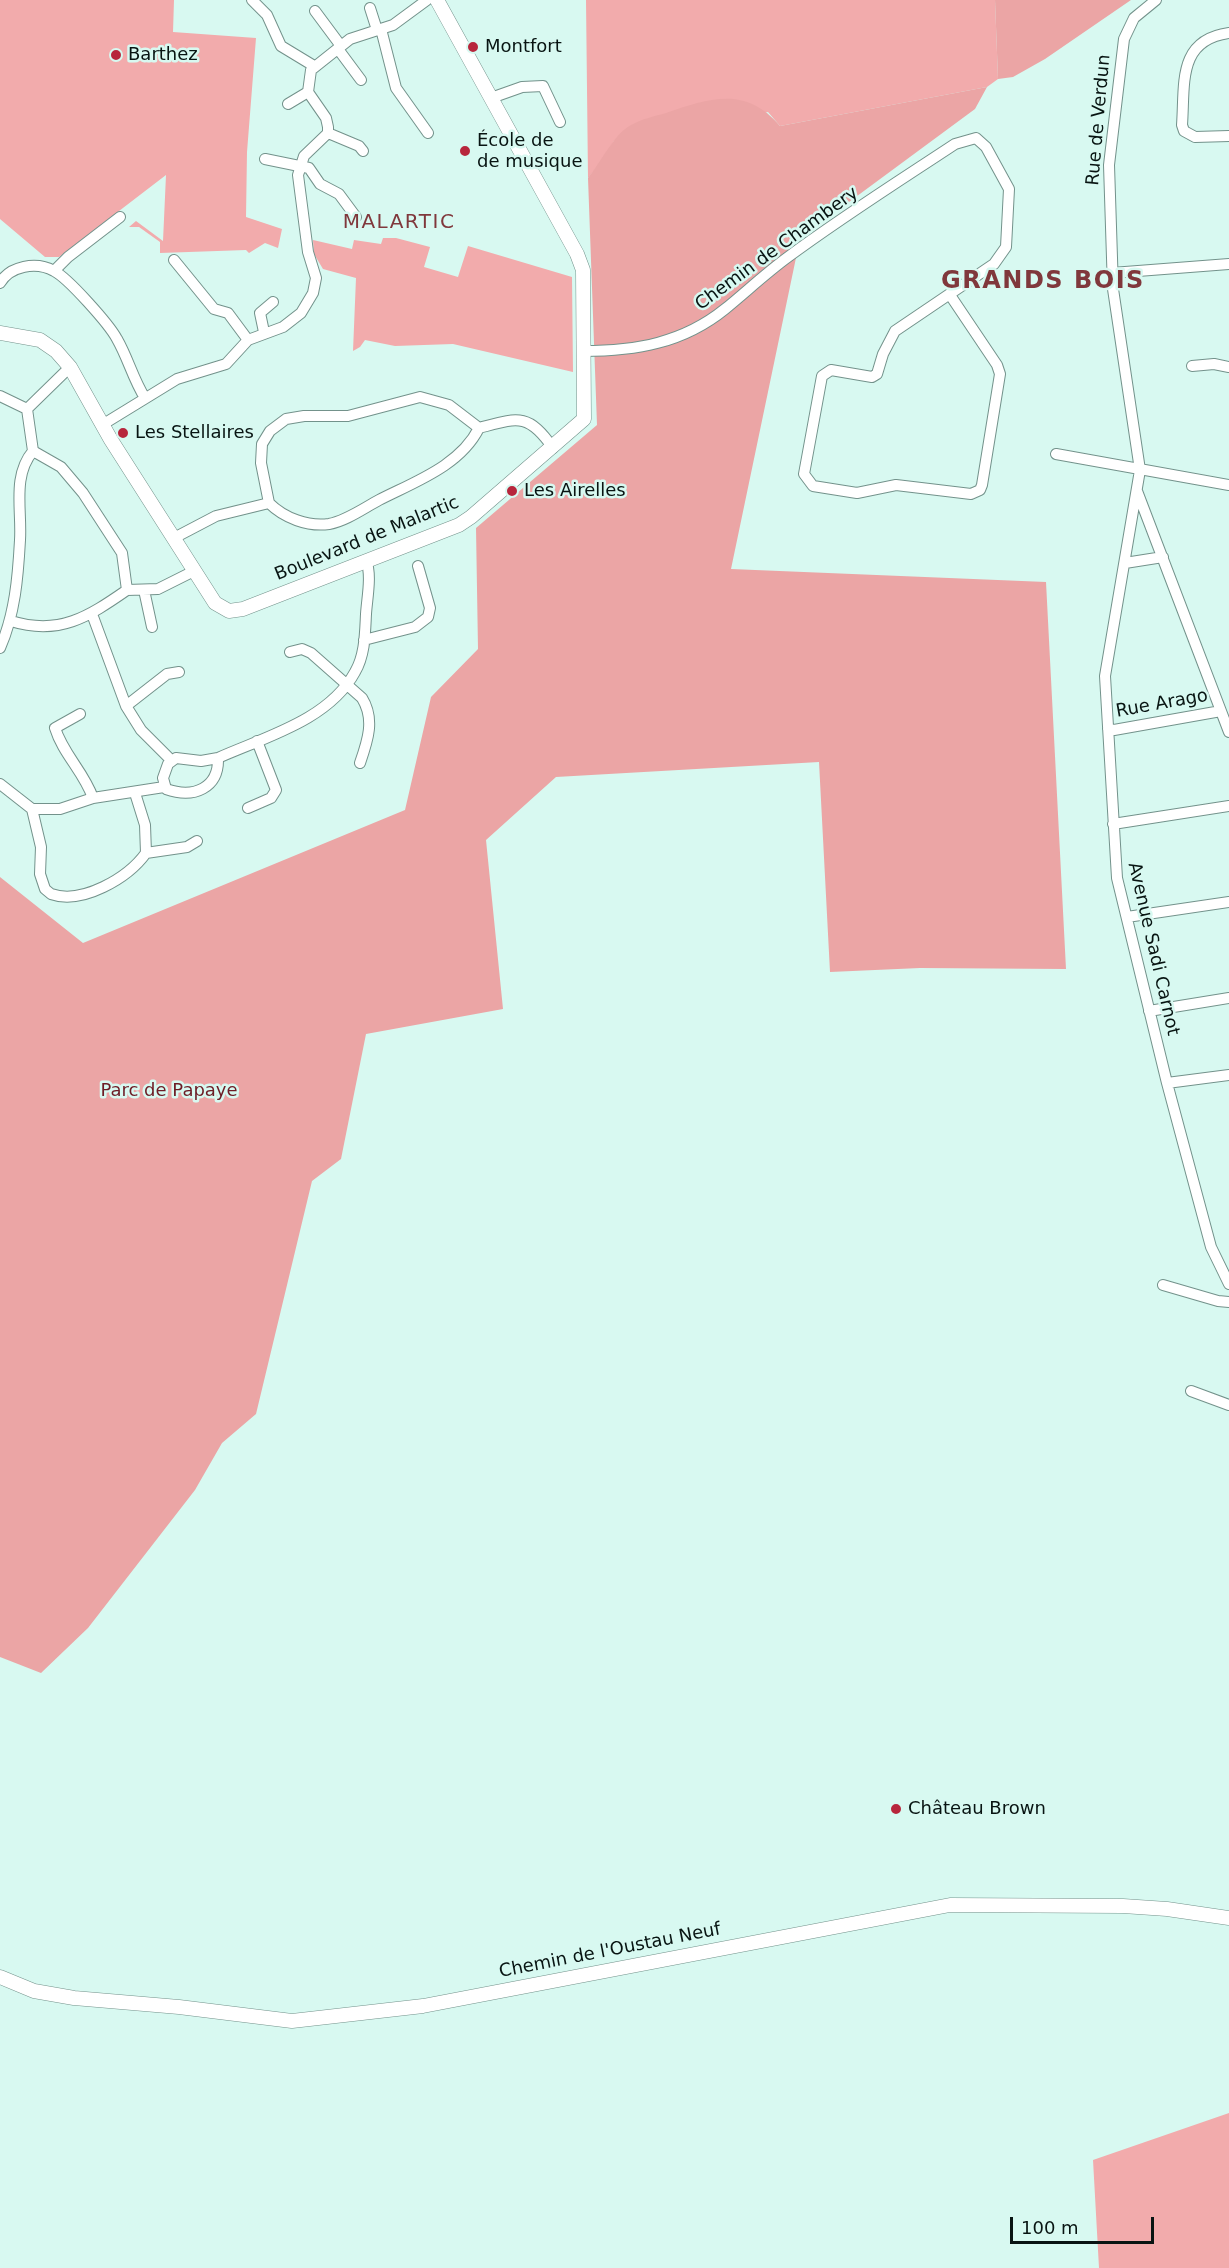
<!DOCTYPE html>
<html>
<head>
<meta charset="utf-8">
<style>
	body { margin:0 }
	#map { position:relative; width:1229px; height:2268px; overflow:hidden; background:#d8f9f1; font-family:"DejaVu Sans",sans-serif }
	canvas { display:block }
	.scale { position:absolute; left:1010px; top:2217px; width:144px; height:27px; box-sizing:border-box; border:3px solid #081412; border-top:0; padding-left:8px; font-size:18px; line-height:21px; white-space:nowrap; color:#081412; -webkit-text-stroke:4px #d8f9f1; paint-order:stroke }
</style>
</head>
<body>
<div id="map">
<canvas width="1229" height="2268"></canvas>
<div class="scale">100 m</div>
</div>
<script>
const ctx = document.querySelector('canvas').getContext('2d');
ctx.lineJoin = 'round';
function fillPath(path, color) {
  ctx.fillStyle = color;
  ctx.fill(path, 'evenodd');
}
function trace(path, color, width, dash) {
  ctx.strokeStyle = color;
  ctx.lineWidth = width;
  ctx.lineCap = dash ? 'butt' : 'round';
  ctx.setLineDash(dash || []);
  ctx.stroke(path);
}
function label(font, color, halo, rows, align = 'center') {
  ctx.font = font + ' "DejaVu Sans",sans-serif';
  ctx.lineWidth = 5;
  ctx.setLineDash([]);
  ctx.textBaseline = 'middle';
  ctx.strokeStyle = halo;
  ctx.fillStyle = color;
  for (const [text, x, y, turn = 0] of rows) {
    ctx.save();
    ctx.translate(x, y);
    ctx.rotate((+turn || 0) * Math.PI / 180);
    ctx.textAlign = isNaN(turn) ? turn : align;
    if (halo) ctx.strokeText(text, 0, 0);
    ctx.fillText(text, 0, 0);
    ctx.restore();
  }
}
fillPath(new Path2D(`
	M0,0h174l-1,32 83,6 -9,114 -1,65 36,12 -4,19 -13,-5 -16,10 -3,-3 -86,3v-11l-21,-15h-10l7,-6 27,20 3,-66 -107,82h-14l-45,-38z
	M586,0h409l3,79 -11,8 -207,39 -12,-14 -154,29 -11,19 -15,18z
	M383,238h13l34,9 -6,20 34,10 10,-31 104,31 1,95 -120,-28 -58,2 -30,-6 -5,7 -7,4 3,-73 -33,-9 -9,-15 -1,-14 39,9 2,-9 27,4z
	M1229,2113v155h-130l-6,-108z`), '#f2abac');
fillPath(new Path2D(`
	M995,0h136l-86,59 -32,18 -15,2z
	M987,87l-12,22 -187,138 9,6 -66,316 315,13 20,387 -146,-1 -90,4 -11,-210 -263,15 -70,63 17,169 -137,25 -25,125 -29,22 -56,233 -34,29 -27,47 -107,138 -47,45 -41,-16v-780l83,66 322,-133 26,-113 47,-48 -2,-121 121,-103 -9,-247c13,-16 26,-44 43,-53 11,-6 24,-9 35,-12 44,-15 80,-27 114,13z`), '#eba5a5');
const minor = new Path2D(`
	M252,0l15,15 14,31 33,20
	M1156,0l-22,18 -10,21 -15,126 4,124 27,181 -35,206 12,202 50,205 44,164 18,37
	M370,8l7,22
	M315,11l26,35
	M381,29l15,59 32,45
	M1229,33c-52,7 -44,51 -47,92l2,6 11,6 34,-1
	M338,49l23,31
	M491,98l31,-11 21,-1 17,36
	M288,104l20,-12
	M328,133l31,13 4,5
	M265,159l44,9 11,16 19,10 17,23
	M174,260l40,49 14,4 20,27
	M54,271l14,-14 52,-40
	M1112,273l117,-9
	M0,283c10,-17 36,-22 54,-12 14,7 55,53 63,68 11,19 16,40 28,59
	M264,332l-4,-19 13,-11
	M583,351c53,0 100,-8 142,-42 21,-17 41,-36 63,-52 54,-40 111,-76 167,-113l21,-6 10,9 23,42 -3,58 -12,17 -99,67 -12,23 -6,20 -5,3 -41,-7 -9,6 -18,98 9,12 44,7 39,-8 75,9 9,-4 2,-5 18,-111 -3,-9 -47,-70
	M1192,366l22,-2 15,3
	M0,396l27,13 6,42 28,16 22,26 39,60 5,37 31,-1 36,-18
	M27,409l43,-42
	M102,425l75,-46 49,-15 22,-24 35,-13 18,-14 12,-20 3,-15 -8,-26 -10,-77 6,-19 24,-23v-6l-2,-9 -18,-26 3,-22 39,-31 43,-14 34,-25
	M1056,454l173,31
	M1137,491l92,241
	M269,503c15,15 39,24 60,21 17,-3 35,-16 50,-24 35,-18 81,-34 100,-72 38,-10 49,-16 74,20
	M269,503l-8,-40 1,-19 8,-13 16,-12 18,-3h44l72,-19 29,8 30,23
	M174,538l42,-22 53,-13
	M1125,563l38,-6
	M144,590l8,37
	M92,614l34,92 15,24 30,30
	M11,621c48,15 77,-4 116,-31
	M364,640l51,-13 13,-10 2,-9 -12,-42
	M0,648c15,-34 18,-71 20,-108 2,-30 -8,-64 13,-89
	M290,652l12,-3 9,4 51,45c13,21 6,42 -2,65
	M126,706l41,-32 12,-2
	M80,714l-25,14c8,26 29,44 38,70
	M1108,729l6,1 107,-19
	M176,758l25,3 17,-3c1,30 -24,41 -52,31l-3,-11 5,-14z
	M218,758c47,-21 111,-38 137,-86 10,-17 10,-38 11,-58 1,-16 6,-39 0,-54
	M0,784l32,25h28l33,-11 71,-11
	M248,808l23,-10 5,-8 -19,-49
	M32,809l9,38 -1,27 5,15 6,5c31,11 77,-16 95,-41l-1,-28 -10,-32
	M1113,824l116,-18
	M146,853l41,-6 10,-6
	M1127,917l102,-15
	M1149,1011l80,-13
	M1167,1083l62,-8
	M1163,1285l55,16 11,1
	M1191,1391l38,14`);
const tertiary = new Path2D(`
	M0,333l40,7 16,11 14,16 41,73 104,163 14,8 14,-2 216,-84 12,-8 113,-98 -1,-149 -6,-16 -140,-254
	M0,1977l34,14 40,7 105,9 113,14 131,-15 527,-101 173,1 44,3 62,9`);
trace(minor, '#73928b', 12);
trace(tertiary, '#73928b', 15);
trace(minor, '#fff', 10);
trace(tertiary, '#fff', 14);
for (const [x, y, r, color] of [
	[473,47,6,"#b7263c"],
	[116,55,6,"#b7263c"],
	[465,151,6,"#b7263c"],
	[123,433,6,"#b7263c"],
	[512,491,6,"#b7263c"],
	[896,1809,6,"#b7263c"]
]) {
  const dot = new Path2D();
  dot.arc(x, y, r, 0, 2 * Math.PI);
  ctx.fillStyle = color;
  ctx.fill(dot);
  trace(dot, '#d8f9f1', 2);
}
label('18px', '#081412', '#d8f9f1', [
	["Montfort",485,47],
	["Barthez",128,55],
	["École de",477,141],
	["de musique",477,162],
	["Les Stellaires",135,433],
	["Les Airelles",524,491],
	["Château Brown",908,1809]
], 'left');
label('18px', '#081412', '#d8f9f1', [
	["Rue de Verdun",1099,120,-85],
	["Chemin de Chambery",777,249,-36],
	["Boulevard de Malartic",367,539,-22],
	["Rue Arago",1162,704,-10],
	["Avenue Sadi Carnot",1153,949,77],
	["Chemin de l'Oustau Neuf",610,1951,-11]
]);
label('18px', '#6d1c25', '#d8f9f1', [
	["Parc de Papaye",169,1091]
]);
ctx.letterSpacing = '1.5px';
label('20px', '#80383c', '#d8f9f1', [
	["MALARTIC",399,223]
]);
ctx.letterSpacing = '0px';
ctx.letterSpacing = '1.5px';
label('bold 24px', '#80383c', '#d8f9f1', [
	["GRANDS BOIS",1043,282]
]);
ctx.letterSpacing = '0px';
</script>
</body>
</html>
